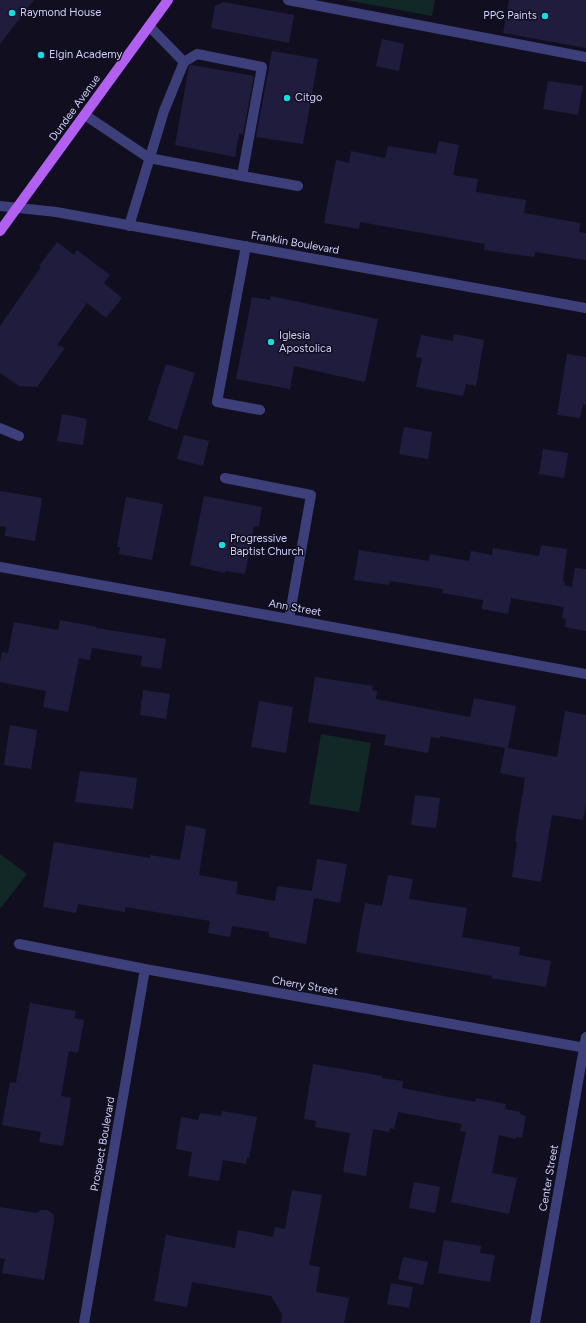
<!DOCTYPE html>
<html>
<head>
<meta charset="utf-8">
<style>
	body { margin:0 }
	canvas { display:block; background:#100e1f }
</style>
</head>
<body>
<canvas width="586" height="1323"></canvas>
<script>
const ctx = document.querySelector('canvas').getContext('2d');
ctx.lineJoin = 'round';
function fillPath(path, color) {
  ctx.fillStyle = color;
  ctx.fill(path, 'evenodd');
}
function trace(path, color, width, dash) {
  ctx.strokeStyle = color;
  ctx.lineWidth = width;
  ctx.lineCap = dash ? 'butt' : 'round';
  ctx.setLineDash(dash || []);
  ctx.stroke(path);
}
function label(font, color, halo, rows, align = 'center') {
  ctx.font = font + ' Figtree,sans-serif';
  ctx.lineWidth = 3;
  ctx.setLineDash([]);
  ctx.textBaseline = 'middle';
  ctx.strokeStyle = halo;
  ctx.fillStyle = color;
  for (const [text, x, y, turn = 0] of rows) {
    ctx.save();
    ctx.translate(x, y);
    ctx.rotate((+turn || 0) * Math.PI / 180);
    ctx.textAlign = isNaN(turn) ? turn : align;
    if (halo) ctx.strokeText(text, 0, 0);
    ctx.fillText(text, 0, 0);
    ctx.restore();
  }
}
fillPath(new Path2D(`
	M346,0h89l-3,16z
	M321,734l50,9 -12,69 -50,-8z
	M0,854l27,20 -27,35z`), '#122826');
fillPath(new Path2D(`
	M0,0h34l-34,44z
	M509,0h77v48l-83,-15z
	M223,2l71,13 -5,28 -78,-15 4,-22z
	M382,39l22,5 -5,27 -23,-5z
	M272,51l46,8 -15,85 -47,-7z
	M192,65l62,11 -11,58h-4l-4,23 -60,-12 14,-79z
	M548,81l35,5 -5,29 -35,-6z
	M439,141l20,4 -6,30 25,4 -2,13 50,8 -2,13 56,10 -1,9 7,1v27l-51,-8 -1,5 -50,-7 1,-6 -125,-22 -1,7 -35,-6 12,-63 13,3 2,-12 34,7 3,-12 48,8z
	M57,242l17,13 3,-5 33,25 -6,8 18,15 -16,20 -19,-15 -30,42 8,3 -28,39 -18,-1 -19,-13v-47l41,-59 -2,-1z
	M271,296l107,23 -13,63 -71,-16 -4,23 -54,-10 16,-82 18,3z
	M454,334l30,6 -8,46 -10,-2 -3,12 -47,-9 6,-29 -6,-1 5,-22 32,6z
	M567,354l19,3v48l-3,-1 -3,14 -23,-3z
	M166,364l29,9 -18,57 -29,-10z
	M62,414l25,5 -4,26 -26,-4z
	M404,427l28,5 -4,27 -29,-5z
	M184,435l25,6 -6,25 -26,-7z
	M543,449l25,4 -4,25 -25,-4z
	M0,491l42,7 -7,43 -30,-5 1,-9 -6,-1z
	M204,496l58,11 -3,19h-5l-9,48 -20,-3v2l-35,-8z
	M126,497l37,7 -11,56 -33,-6 1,-7h-3z
	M541,545l26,4 -4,32h2l-1,4 8,2 3,-19 11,1v62l-21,-4 1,-8 -4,-1 2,-11 -53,-9 -3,16 -26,-5 1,-9 -41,-7 1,-4 -53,-8 -1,4 -35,-5 5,-30 70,11 1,-7 39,7 2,-10 21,4 1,-7 46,8z
	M60,620l37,7 -1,1 70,11 -5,30 -20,-3 1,-10 -50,-8 -2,12 -11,-2 -11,54 -25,-5 3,-16 -46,-9v-19l2,-11 6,1 6,-31 44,8z
	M315,677l58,9 -1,4 5,1 -1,8 94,18 4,-19 42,8 -8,42 49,9 8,-46 21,4v88l-3,17 -31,-5 -11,67 -29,-5 5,-35 -2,-1 10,-63 -25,-5 5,-25 -65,-12v2l-9,-1 -3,16 -44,-8 2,-10 -78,-13z
	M143,690l27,4 -4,25 -26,-4z
	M259,701l34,6 -7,46 -35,-6z
	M10,725l27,5 -6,39 -27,-4z
	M80,771l57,7 -4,31 -58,-7z
	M415,795l25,3 -4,30 -25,-3z
	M186,825l20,4 -7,46 39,7 -2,12 39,7 2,-15 35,5 5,-32 30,5 -7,39 -26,-5 -8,46 -37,-7v-5l-37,-6 -2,11 -22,-4 2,-12 -85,-14v5l-47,-8 -2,9 -33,-6 11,-65 96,16v-3l30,5z
	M388,875l25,4 -4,20 58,9 -5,29 58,10 -1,8 32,6 -5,26 -55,-9 1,-2 -136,-24 9,-49 17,3z
	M30,1003l46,8 -2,7 10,2 -6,33 -9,-2 -8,45 10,2 -8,48 -24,-4 2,-10 -39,-7 8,-43 6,1z
	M313,1064l69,12v2l21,3 -1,7 73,14 1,-4 30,6 -1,5 15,3v2l6,2 -4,22 -6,-1v2l-17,-4 -7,38 25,5 -8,36 -58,-12 15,-70 -6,-1 2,-7 -64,-12 -4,17 -4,-1 -1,4 -16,-3 -7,47 -23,-4 7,-39 -35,-6 1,-6 -12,-2z
	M222,1111l35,6 -8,41h-2l-1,6 -23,-4 -4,21 -31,-5 4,-24 -16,-3 5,-32 17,3 2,-7 21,3z
	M414,1182l26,5 -5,26 -26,-5z
	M292,1190l30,5 -13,70 11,2 -4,25 33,6 -5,25h-63l1,-9 -11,-18 -79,-14 -5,25 -33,-6 12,-66 69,13 3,-18 35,7 2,-10 10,2z
	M0,1207l37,6 3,-3h7l6,4 1,6 -10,60 -42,-7 3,-14 -5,-1z
	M444,1240l37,6 -1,7 15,2 -5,27 -52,-9z
	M403,1257l25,5 -5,23 -25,-6z
	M391,1283l22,4 -4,21 -22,-4z`), '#201c3e');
trace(new Path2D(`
	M288,0l298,57
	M85,115l64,43 93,18 20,-109 -65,-13 -13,8
	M242,176l56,10
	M129,226l35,-115 20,-49 -35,-36
	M246,246l-29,156 43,8
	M0,428l19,8
	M225,478l86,17 -22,124`), '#3d3f7a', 10);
trace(new Path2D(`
	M0,206l56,6 530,96
	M0,567l289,52 297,55
	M19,944l126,25 441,79
	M84,1323l61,-354
	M535,1323l51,-286`), '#3d3f7a', 10);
trace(new Path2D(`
	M0,231l168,-231`), '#b260f2', 10);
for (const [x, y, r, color] of [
	[12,13,4,"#13dde4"],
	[545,16,4,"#13dde4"],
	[41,55,4,"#13dde4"],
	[287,98,4,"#13dde4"],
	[271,342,4,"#13dde4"],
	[222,545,4,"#13dde4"]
]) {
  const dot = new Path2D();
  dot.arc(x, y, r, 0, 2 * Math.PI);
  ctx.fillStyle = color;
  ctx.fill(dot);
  trace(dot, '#100e1f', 1.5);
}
label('11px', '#d2d0fb', '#100e1f', [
	["Raymond House",20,13],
	["PPG Paints",537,16,"right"],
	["Elgin Academy",49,55],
	["Citgo",295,98],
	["Iglesia",279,336],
	["Apostolica",279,349],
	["Progressive",230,539],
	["Baptist Church",230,552]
], 'left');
label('11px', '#d2d0fb', '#100e1f', [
	["Dundee Avenue",75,108,-54],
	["Franklin Boulevard",295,243,10],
	["Ann Street",295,608,10],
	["Cherry Street",305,986,10],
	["Prospect Boulevard",103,1144,-80],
	["Center Street",549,1178,-80]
]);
</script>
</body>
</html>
